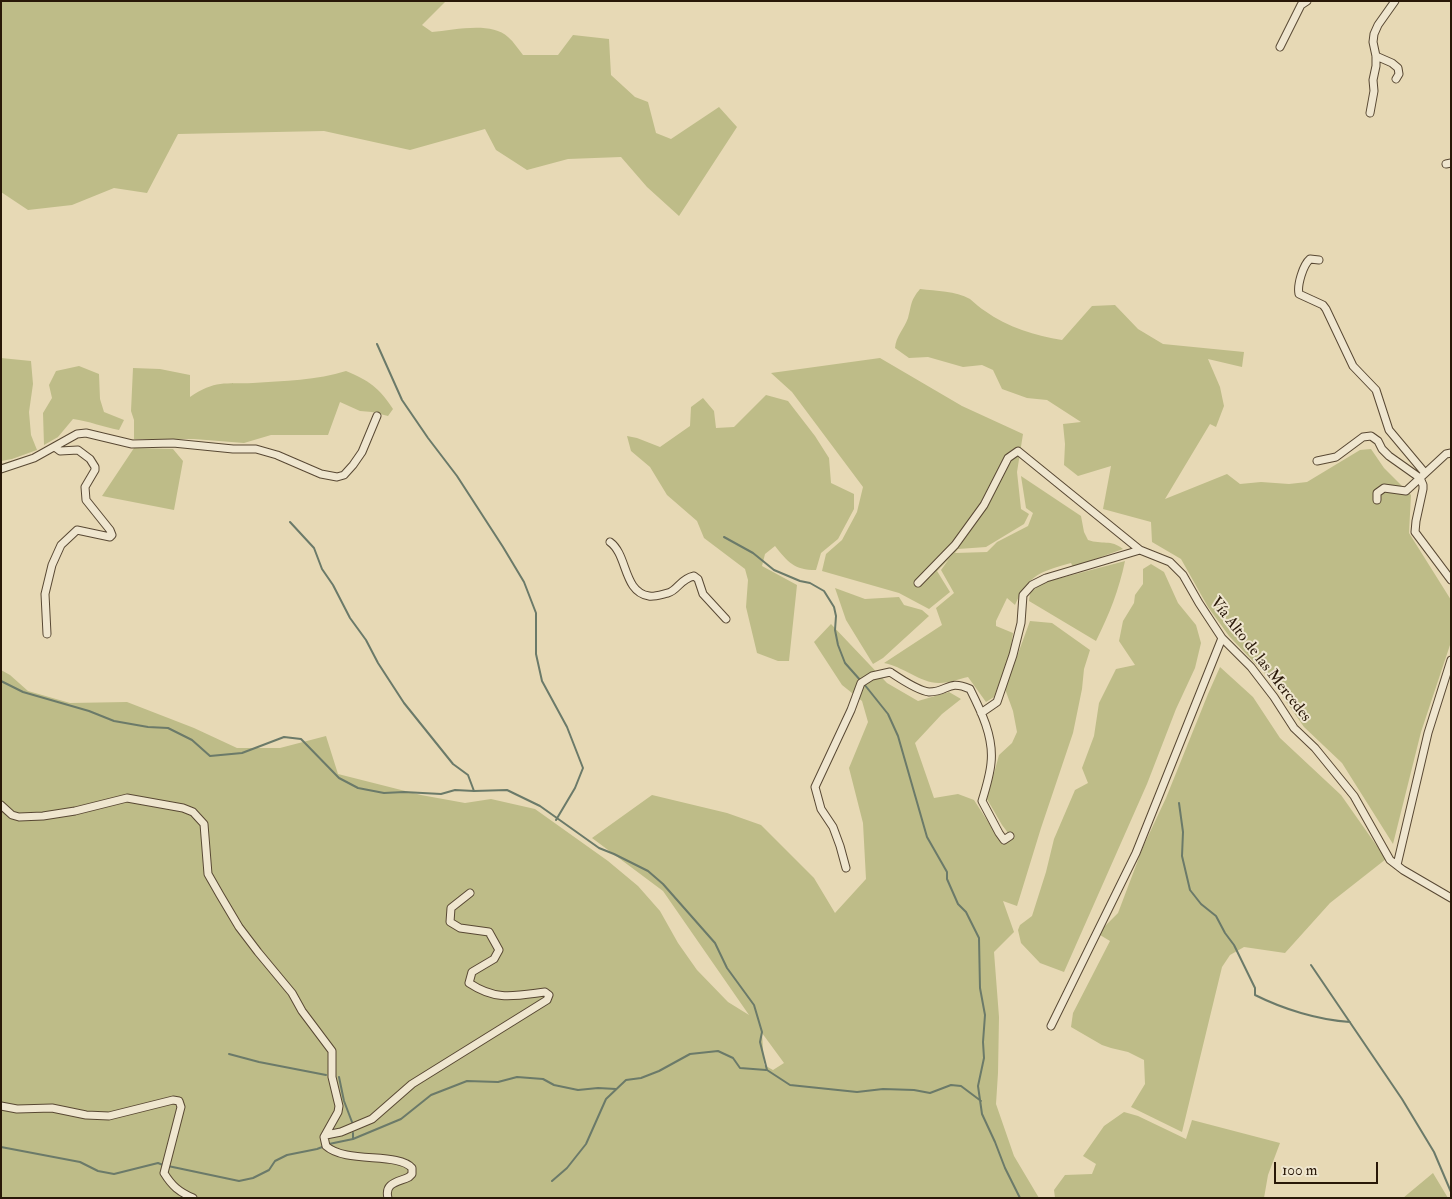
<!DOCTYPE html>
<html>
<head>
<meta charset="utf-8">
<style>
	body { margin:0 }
	#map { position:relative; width:1452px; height:1199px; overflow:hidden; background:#e7d9b5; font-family:"IM FELL Double Pica",serif }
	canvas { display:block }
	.frame { position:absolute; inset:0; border:2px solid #291808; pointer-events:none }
	.scale { position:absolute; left:1274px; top:1162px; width:104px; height:22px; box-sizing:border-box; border:2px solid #291808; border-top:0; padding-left:6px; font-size:15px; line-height:18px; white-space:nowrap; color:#291808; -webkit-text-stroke:4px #efe6cf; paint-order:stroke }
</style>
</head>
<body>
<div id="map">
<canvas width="1452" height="1199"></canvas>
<div class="frame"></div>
<div class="scale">100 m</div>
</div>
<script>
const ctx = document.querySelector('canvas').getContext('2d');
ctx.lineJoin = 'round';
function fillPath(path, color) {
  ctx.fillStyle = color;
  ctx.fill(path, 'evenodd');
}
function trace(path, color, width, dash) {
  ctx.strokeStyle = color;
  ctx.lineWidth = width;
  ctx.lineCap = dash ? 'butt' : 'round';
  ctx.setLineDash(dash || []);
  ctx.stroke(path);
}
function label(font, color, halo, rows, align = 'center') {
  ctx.font = font + ' "IM FELL Double Pica",serif';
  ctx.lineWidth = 4;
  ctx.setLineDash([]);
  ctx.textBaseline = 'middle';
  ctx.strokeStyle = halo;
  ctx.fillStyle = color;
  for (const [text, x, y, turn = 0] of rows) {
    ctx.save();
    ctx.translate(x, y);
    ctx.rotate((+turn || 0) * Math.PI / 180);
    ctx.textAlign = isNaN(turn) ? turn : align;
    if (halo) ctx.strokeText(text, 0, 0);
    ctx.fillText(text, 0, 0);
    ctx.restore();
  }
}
fillPath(new Path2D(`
	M1,1h445l-24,24 10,7c22,-2 59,-11 76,5 6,5 10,12 15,18h35l15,-20 36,4 2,36 24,22 13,5 8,31 15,6 48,-32 18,20 -58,89 -32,-29 -26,-30 -53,2 -41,11 -31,-20 -11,-21 -75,21 -86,-19 -146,3 -31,59 -33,-5 -42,17 -44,5 -27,-18z
	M920,289c17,2 35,2 50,10 5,4 10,9 15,12 22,16 51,25 77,29l30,-34 23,-1 23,24 25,15 81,8 -2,15 -34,-8 12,28 4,19 -8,21 -6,-3 -45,75 62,-25 13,10 21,-2 28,2 18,-2 53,-32 11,-1 13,19 27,27 -2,38 42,67v42l-30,90 -28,112 -51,-81 -38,-36 -33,-47 -42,-44 -21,-29 -27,-48 -29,-17 -1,-20 -48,-13 8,-43 -33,10 -14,-11 1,-21 -2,-20 18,-2 -34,-22 -20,-2 -25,-9 -9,-19 -11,-5 -19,2 -35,-10 -19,1 -14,-10c1,-12 9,-19 13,-30 4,-14 2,-17 12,-29z
	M1,358l30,3 2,23 -4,28 2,23 6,15 -25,9 -11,2z
	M880,358l82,48 61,28 -6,38 4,37 8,5 -5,10 -38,23 -28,2 -3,4 32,-1 10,-10 31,-16 5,-13 -7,-5 -5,-32 60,40 3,16 4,8c14,5 23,-1 35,9l-50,18 -2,-4c-31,9 -42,11 -56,42l-8,-7 -11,23v5l17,7 -3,21 -16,43 -8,5 -18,-25c-9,2 -19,6 -28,6 -18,1 -38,-17 -56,-20l58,-38 -6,-17 18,-15 -13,-23 8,-11 -12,12 13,21 -21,17 -30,-16 -77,-22 4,-17 16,-14 15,-28 6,-25 -71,-95 -21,-19z
	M79,366l20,8 1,25 4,13 20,8 -5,10c-16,-3 -30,-9 -46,-11l-15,18 -14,8 -1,-32 9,-15 -3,-13 7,-14z
	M133,368l27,1 30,6v22c25,-17 35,-13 63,-14 30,-2 65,-3 93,-12 23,10 33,16 47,38l-5,7 -16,-4 -12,-1 -20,-9 -12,33h-57l-27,8 -50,-4h-60v-19l-3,-9z
	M766,395l22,6 27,35 14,22 2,25 23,11v15l-16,30 -17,14 -5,17c-22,0 -28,-8 -41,-24l-10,8 -3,12 35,19 -8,76h-11l-21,-8 -11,-46 2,-27 -3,-11 -41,-31 -7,-17 -30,-26 -17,-28 -19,-16 -4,-15 10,2 23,9 30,-21 1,-19 12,-9 11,13 2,17 18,-1z
	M134,448l39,1 10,12 -9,49 -72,-14z
	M1125,561c-6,29 -16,54 -29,80l-67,-40 1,-8 12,-10z
	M1151,564l13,8 14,31 18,22 5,18 -6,25 -19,41 -29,75 -83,188 -24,-9 -19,-20 -3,-13 2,-5 12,-9 14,-44 8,-33 21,-49 13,-7 -6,-15 12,-32 5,-33 17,-34 19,-4 -16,-24 4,-20 11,-18 1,-8 8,-11v-15z
	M835,588l30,11 34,-2 5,8 18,5 7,6 -46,42 -10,6 -27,-44z
	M1030,621l22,2 38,27 -6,19 -2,20 -9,44 -32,95 -24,78 -14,-5 11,31 -20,20 5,65 -1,56 -2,31 18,52 25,42h-1038v-528l9,5 18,16 42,12 57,-1 67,26 43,20h43l46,-12 12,38 83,21 44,8 26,-4 44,10 73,52 30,25 22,25 18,32 19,27 31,32 21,13 -86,-124 -71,-53 60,-43 75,18 34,12 53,53 21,35 31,-34 -3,-56 -14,-55 19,-46 -6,-21 -20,-16 -28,-43 17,-18 56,59 31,18 31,-9 12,7 -19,15 -27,29 19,55 24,-4 16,6 29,45 9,-7 -10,-13 -15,-26 12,-44 13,-12 5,-11 -4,-21 -8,-22zM762,1033l22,30 -11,7 -9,-5z
	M1220,667l33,30 27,41 61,57 45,64 -56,44 -45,50 -41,-6 -14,8 -8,12 -40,165 -51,-25 14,-23 -1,-24 -16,-8 -17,-4 -9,-3 -31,-18 2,-14 37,-72 -10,-6 4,-8 14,-14 25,-66 23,-49 42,-104z
	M1124,1112l14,4 48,23 6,-19 88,23 -12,32 -4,23h-209l-1,-8 11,-15 27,-1 4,-10 -13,-8 21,-30z
	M1433,1173l15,25h-45z`), '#bebc88');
trace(new Path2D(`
	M377,344l25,56 26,38 29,38 46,71 21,35 12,31v41l6,27 25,46 16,41 -8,20 -19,32
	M290,522l24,26 8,21 11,16 17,33 16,22 12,23 26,40 49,61 15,11 6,16
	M724,537l29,16 21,17 26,11 10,2 14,8 10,16 2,9 -1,14 3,15 7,18 16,18
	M1,681l22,11 66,19 25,10 34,6 20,1 24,12 18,16 32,-3 42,-16 17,2 38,39 19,10 26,5 20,-1 37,2 14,-4 19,1 33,-1 33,16 59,42 15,6 34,17 15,13 52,59 12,25 27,37 8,27 -2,10 7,28 23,15 67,7 26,-3 31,1 16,3 21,-8 10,1 20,15
	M864,684l24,30 10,22 29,101 20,35v7l11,25 8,8 13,26 1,50 5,27 -2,27 1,16 -6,28 4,28 13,28 10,26 15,30
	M1179,803l4,29 -1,24 8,34 11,14 15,12 9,17 9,12 21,43v7c28,14 63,25 95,27
	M1311,965l91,134 32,53 17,40
	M229,1054l30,8 67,13
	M339,1077l5,24 8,21
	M353,1133v6
	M329,1144l24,-5 48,-20 30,-24 36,-14 31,1 19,-5 26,2 11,6 24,5 20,-2 18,1
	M1,1147l79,15 18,9 16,3 44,-11 5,2
	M168,1166l71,15 14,-3 16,-8 6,-9 12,-6 30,-6 8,-3
	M552,1181l15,-13 19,-24 20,-45 20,-19 15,-2 18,-7 31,-17 28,-3 15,7 7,10 26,2`), '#6b7a69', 2);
const minor = new Path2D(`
	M1280,47l21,-42 6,-4
	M1376,56l16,7 6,5 1,6 -3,5
	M1370,113l4,-22 -1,-11 3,-14v-10l-3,-14 1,-8 4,-9 17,-24
	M1446,164l5,-1
	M1319,260l-9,-1c-7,6 -13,26 -11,35l24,11 3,4 27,57 23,24 13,40 36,43
	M1317,461l19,-4 27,-20 8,-1 7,5 4,8 7,7 31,22 3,7v4l-7,32 -1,11 36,48
	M1,469l33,-11 43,-24 9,-1 46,11 41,-1 60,6h23l21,6 44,19 16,3 7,-2 9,-10 9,-13 15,-36
	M1377,500v-7l7,-5 22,3 40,-37 5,-1
	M610,542c18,13 13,50 39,54 5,1 14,-2 19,-3 10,-3 12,-14 26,-17l4,3 5,15 23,25
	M918,583l37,-38 29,-40 24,-47 10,-7 122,99 30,12 13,13 16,28 23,35 29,29 23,30 20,31 21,20 39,48 36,64 13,10 48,28
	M47,634l-2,-40 7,-29 9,-20 16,-15 33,7 2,-2 -2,-5 -24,-30 -1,-13 10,-17v-3l-5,-8 -12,-9 -18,1 -4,-3v-2
	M981,713l16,-11 16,-47 8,-32 2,-28 9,-10 14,-7 94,-28
	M1,805l11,10 7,2 24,-1 32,-5 52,-13 56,10 10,4 11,12 4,50 12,21 19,32 19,25 34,41 10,18 30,40v26l7,29 -1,6 -14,25 2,9c20,18 72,6 86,22v6l-3,3c-10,5 -25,5 -21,21
	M1397,865l31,-132 23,-73
	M846,868l-6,-22 -7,-19 -12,-18 -6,-22 36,-77 10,-27 11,-7 18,-4c9,6 28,19 39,20 20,0 18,-13 41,-3 11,22 24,48 21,74 -1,12 -5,25 -9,38l17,32 5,7 6,-4
	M1051,1026l85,-173 86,-215
	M1,1106l16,3 35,-1 34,7 23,1 64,-16 6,1 2,6 -17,66c8,13 15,19 29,25
	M326,1135l15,-3 31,-13 40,-35 135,-84 2,-5 -4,-3c-31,4 -49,9 -76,-9l3,-11 22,-13 5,-9 -10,-18 -29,-4 -10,-6 1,-14 19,-15`);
trace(minor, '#584833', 9);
trace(minor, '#efe6cf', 7);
label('16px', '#291808', '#efe6cf', [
	["Vía Alto de las Mercedes",1260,660,52]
]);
</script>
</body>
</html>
